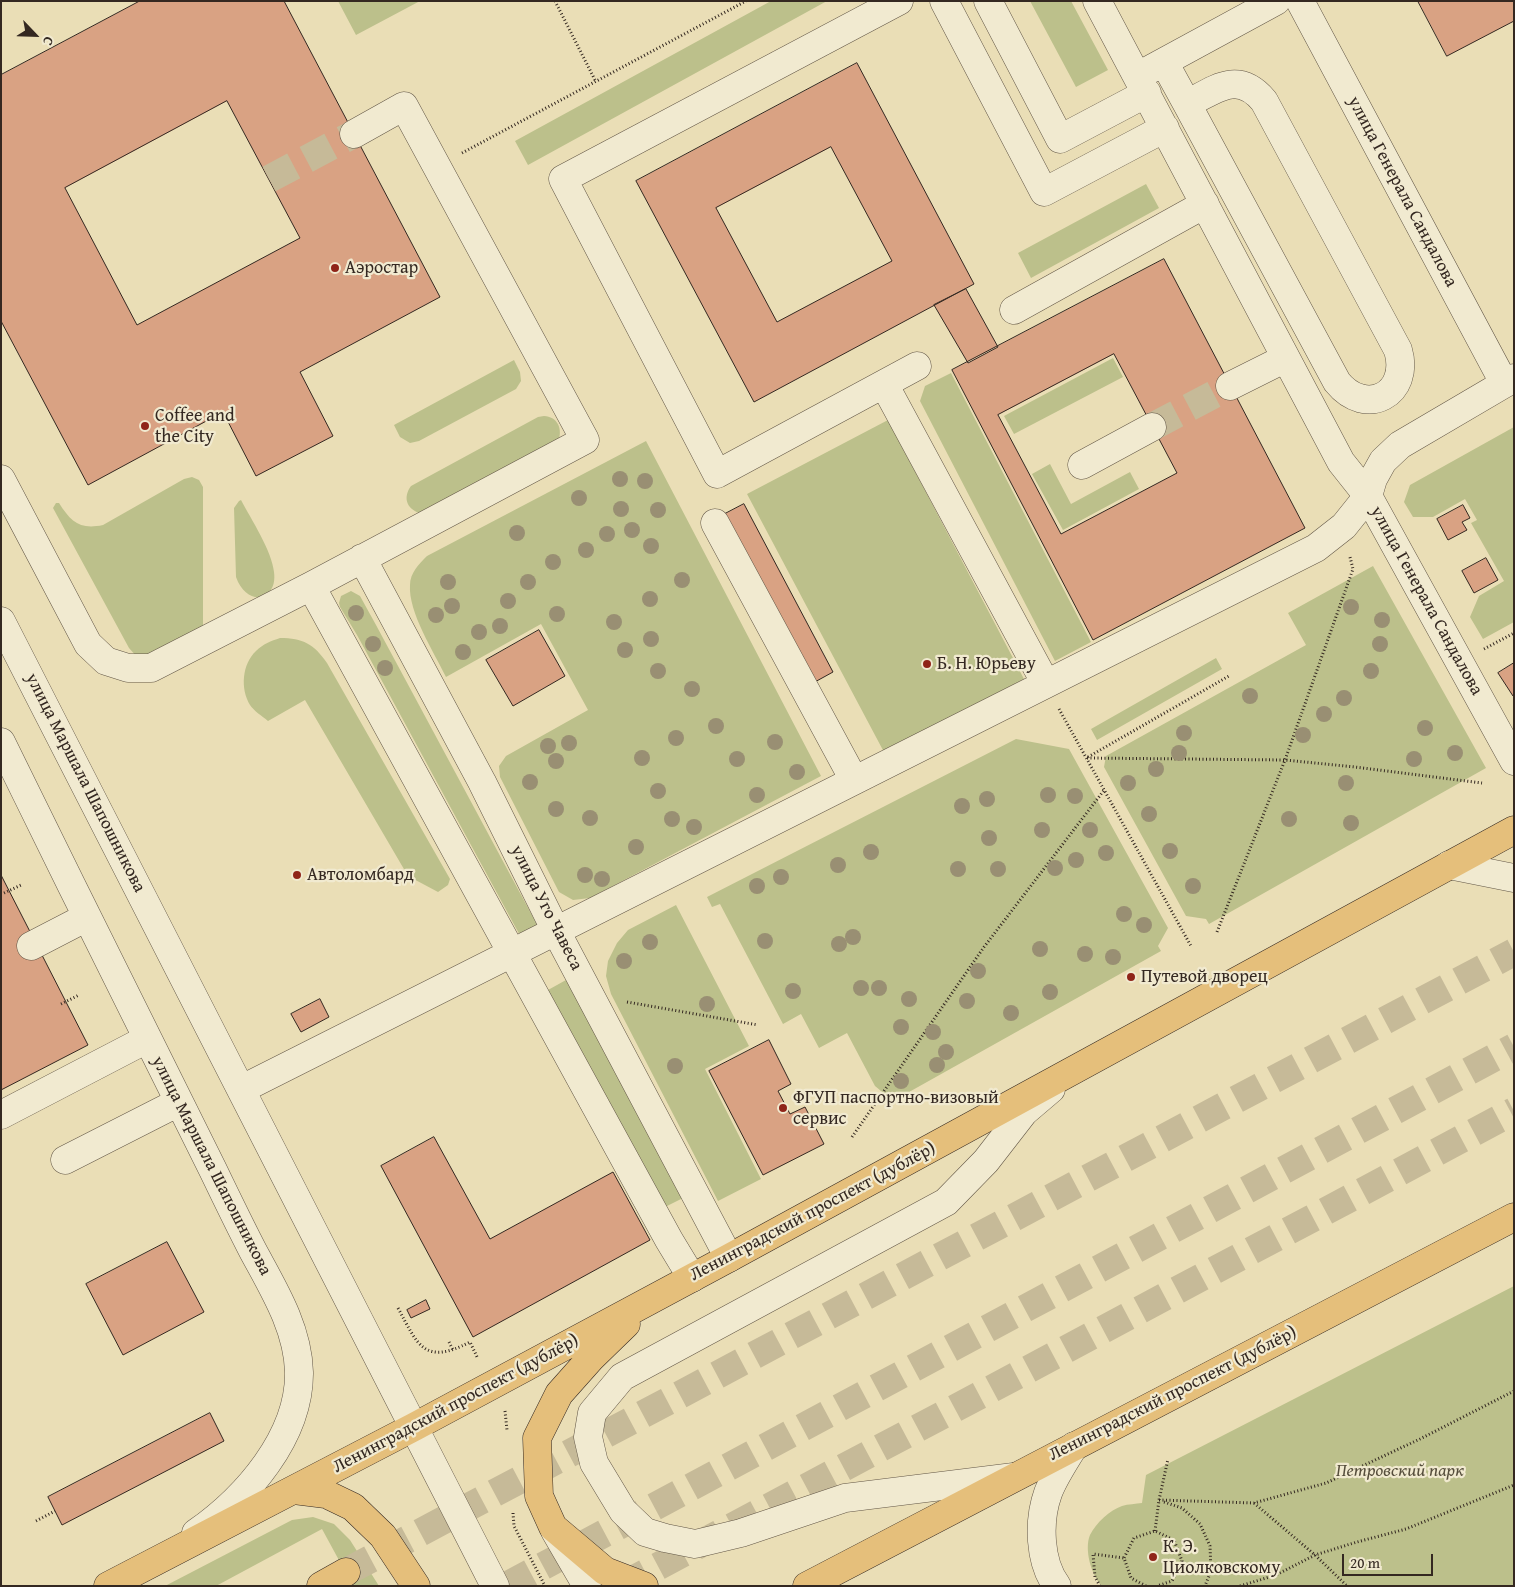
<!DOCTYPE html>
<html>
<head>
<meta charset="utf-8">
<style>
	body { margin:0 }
	#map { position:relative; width:1515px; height:1587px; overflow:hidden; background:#eadeb6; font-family:"Gentium Book Plus",serif }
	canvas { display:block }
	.frame { position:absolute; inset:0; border:2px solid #342821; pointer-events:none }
	.north { position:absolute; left:10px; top:10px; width:50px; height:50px; -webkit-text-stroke:4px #f1ead0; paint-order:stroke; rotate:114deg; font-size:14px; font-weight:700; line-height:20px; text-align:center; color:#342821 }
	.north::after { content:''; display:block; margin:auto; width:18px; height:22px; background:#342821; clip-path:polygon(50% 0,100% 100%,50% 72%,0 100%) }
	.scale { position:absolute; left:1342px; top:1554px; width:91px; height:22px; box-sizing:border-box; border:2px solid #342821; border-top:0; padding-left:6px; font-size:15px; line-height:18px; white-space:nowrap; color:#342821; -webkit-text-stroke:4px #f1ead0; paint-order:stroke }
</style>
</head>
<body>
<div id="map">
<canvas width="1515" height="1587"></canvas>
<div class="frame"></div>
<div class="north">С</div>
<div class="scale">20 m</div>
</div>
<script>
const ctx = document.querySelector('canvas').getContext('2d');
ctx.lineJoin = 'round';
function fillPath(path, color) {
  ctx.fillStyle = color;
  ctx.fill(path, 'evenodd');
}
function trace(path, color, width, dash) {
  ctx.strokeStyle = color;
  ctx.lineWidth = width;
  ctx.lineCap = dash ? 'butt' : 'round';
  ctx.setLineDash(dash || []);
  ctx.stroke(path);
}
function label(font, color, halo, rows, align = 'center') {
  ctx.font = font + ' "Gentium Book Plus",serif';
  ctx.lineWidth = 4.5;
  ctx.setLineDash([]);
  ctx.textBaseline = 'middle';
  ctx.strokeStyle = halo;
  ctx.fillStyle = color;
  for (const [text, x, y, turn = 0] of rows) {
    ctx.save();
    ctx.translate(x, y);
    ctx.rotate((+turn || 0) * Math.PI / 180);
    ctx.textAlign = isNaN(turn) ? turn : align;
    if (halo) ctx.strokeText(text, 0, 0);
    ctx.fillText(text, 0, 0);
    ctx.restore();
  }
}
fillPath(new Path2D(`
	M338,1h82l-64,34z
	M771,1h56l-299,164 -13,-24z
	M1030,1h41l37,69 -32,17z
	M1146,184l13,24 -128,70 -13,-25z
	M1113,358l10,19 -109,57 -10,-18z
	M514,360l6,12 1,9 -5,8 -97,52 -9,2 -10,-6 -6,-12z
	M951,373l140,269 -36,19 -135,-260 5,-15z
	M544,416c13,1 18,11 15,23l-140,74c-13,-5 -16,-16 -8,-27l127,-69z
	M888,420l136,259 -139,75 -138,-260z
	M1514,427v195l-31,17 -13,-22 9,-21 25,-15 -33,-58 6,-3 -12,-21 -32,18h-20l-9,-15 6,-17z
	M646,441l175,335 -231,122 -17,2 -14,-8 -59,-115 -1,-11 7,-10 82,-46 -47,-86 -95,53c-12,-25 -38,-65 -36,-92 0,-12 9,-21 17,-29z
	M1050,464l21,40 59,-32 9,17 -76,41 -31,-56z
	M192,477l7,3 4,7v144l-47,26h-19l-8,-9 -76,-140 3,-5h3c12,19 21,27 44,22l81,-46z
	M241,500c10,19 31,51 33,72 4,29 -27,36 -38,5l-2,-69 5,-7z
	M1373,566l113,202 -277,156 -3,-5 -20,-3 -82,-149 2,-11 200,-111 -18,-32z
	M351,591l9,5 16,29 165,307 -18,9 -166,-306 -17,-28 -1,-4 2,-7z
	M280,638c23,0 34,6 47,25l123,216 -2,6 -10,7 -30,-16 -103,-176 -37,21c-6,-5 -14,-10 -18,-16 -10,-16 -8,-41 6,-54 7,-7 15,-10 24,-13z
	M1216,658l6,11 -125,71 -6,-11z
	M1016,739l53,10 99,179 -10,18 3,5 -268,150 -18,-15 -28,-53 -28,15 -18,-34 -18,10 -63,-120 -8,3 -5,-10z
	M676,905l73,141 -44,23 56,110 -43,22 -107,-207 -5,-18 2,-15 9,-18 11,-13z
	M566,980l117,218 -18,9 -117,-217z
	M1514,1286v300h-412c-11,-11 -18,-37 -12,-51 6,-12 20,-25 32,-29 6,-2 14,-2 20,-3l4,-28z
	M313,1517l21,7 16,16 29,46h-26l-31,-57 -106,57h-51l127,-66z`), '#bcc08b');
const building = new Path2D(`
	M140,1h144l156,296 -140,75 33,64 -77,40 -33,-64 -135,73 -87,-164v-246zM227,101l73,137 -163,87 -72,-137z
	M1418,1h96v20l-67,35z
	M857,63l117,221 -220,118 -118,-221zM831,147l61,114 -115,61 -61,-114z
	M1164,259l141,269 -212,112 -141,-270zM1114,354l63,119 -116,61 -63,-119z
	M966,289l32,58 -30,16 -34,-58z
	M744,504l89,168 -20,11 -90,-168z
	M1463,505l7,13 -8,4 5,8 -19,10 -11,-21z
	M1486,558l12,22 -24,13 -12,-22z
	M539,630l26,46 -52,30 -27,-46z
	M1514,663v33h-1l-15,-23z
	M1,875l87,170 -87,45z
	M320,999l9,18 -28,15 -10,-18z
	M769,1040l22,44 -13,7 12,23 15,-7 19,37 -61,31 -54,-104z
	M434,1137l56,102 123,-67 37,68 -177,97 -92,-171z
	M167,1242l37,70 -81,43 -37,-71z
	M426,1300l4,9 -19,9 -4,-8z
	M210,1413l14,28 -162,84 -14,-28z`);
fillPath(building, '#d9a283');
trace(building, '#342821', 1);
trace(new Path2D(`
	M269,179l85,-45
	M1152,427l78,-41`), '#c6ba98', 28, [28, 14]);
trace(new Path2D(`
	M346,1572l1168,-620
	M506,1586l1008,-539
	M621,1586l893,-475`), '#c6ba98', 28, [28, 14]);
const minor = new Path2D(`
	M899,1l-336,178 154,295 200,-108
	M944,1l100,191 121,-64
	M988,1l72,138 87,-46
	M1097,1l244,461 27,34 146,265
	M1300,1l204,382
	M1164,62l23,42 150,278c29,36 74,12 61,-32l-134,-249c-26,-31 -48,-12 -77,3
	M1149,70l127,-69
	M1014,310l191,-106
	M884,384l162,300
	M1230,386l56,-28
	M1082,465l70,-38
	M1,479l87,165 18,17 22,7h23l160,-82 274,-146 -181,-334 -50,28
	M715,523l139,257
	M362,558l120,224 74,149 173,327
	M311,586l358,654 23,38
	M1,621l494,965
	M1,742c70,143 141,286 212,428 13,27 26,54 40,81 20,37 45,77 46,121 1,65 -53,126 -103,161
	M1449,865l65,13
	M31,946l56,-29
	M242,1089l1074,-541 28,-22 24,-30 5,-17 10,-18 17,-16 114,-67
	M1,1115l146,-76
	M65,1160l114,-58
	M1014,1477l-169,21 -104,35 -46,11 -30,-6 -20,-6 -22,-21 -29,-48 -6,-26 4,-24 30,-36 324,-175 40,-41 38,-49 27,-23
	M555,1531l32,55
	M1057,1586c-18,-24 -19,-65 -9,-93 6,-16 17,-32 26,-47`);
const major = new Path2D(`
	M626,1324l-35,34 -32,36 -22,44 2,58 14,31 52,44 39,15
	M294,1490l32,4 27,13 30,29 33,50
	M108,1586l306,-159 315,-169 785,-428
	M321,1586l25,-14
	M807,1586l707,-369`);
trace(minor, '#625646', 29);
trace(major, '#342821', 29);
trace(new Path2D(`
	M555,1l41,81
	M462,153l284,-152
	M1484,649l30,-16
	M1059,709l132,237
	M1088,757l141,-81
	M1087,758l198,2 70,7 127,16
	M4,893l17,-8
	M1217,932l68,-172 68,-191 -3,-12
	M627,1002l131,23
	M61,1004l18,-9
	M852,1137l132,-190 121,-158
	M398,1308c20,37 26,58 72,34l8,17
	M449,1342l4,8
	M505,1411l2,19
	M1159,1500l95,3 72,-20 94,-44 94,-48
	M1164,1502l18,6 18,16 10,22 1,25 -6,15
	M1254,1503l61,52 32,31
	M513,1513l1,13 31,60
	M36,1521l19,-10
	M1155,1531l4,-31 9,-41
	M1100,1586l-5,-9 -2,-23 31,4
	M1146,1586l-15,-8 -7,-20 10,-20 21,-7 19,9 8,21 -10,20 -15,5
	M1240,1586l36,-11 39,-20 42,-13 49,-13 108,-44`), '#342821', 3, [1, 2.5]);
trace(minor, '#f1ead0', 28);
trace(major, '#e5bf7b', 28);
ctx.fillStyle = '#998f73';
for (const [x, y] of [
	[620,479],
	[645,481],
	[579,498],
	[621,509],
	[658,510],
	[632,530],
	[517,533],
	[607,534],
	[651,546],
	[586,550],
	[553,562],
	[682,580],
	[448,582],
	[528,582],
	[650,599],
	[508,601],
	[452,606],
	[1351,607],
	[356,613],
	[557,614],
	[436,615],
	[1382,620],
	[614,622],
	[500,626],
	[479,632],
	[651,639],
	[373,644],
	[1380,644],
	[625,650],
	[463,652],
	[385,668],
	[658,671],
	[1371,671],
	[692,689],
	[1250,696],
	[1344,698],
	[1324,714],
	[716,726],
	[1425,728],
	[1184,733],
	[1303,735],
	[676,738],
	[775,742],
	[569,743],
	[548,746],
	[1179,753],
	[1455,753],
	[642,758],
	[737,759],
	[1414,759],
	[556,761],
	[1156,769],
	[797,772],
	[530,782],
	[1128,783],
	[1346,783],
	[658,791],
	[757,795],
	[1048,795],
	[1075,796],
	[987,799],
	[962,806],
	[556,809],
	[1149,814],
	[590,818],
	[672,819],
	[1289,819],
	[1351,823],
	[694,827],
	[1042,830],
	[1090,830],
	[989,838],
	[636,847],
	[1170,851],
	[871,852],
	[1106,853],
	[1076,860],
	[838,865],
	[1055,868],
	[958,869],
	[998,869],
	[585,875],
	[781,877],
	[602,879],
	[757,886],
	[1193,886],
	[1124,914],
	[1144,925],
	[853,937],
	[765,941],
	[650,942],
	[839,944],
	[1040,949],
	[1085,954],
	[1113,957],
	[624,961],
	[978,971],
	[861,988],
	[879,988],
	[793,991],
	[1050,992],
	[909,999],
	[967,1001],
	[707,1004],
	[1011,1013],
	[901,1027],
	[933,1032],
	[946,1052],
	[937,1065],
	[675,1066],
	[901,1081]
]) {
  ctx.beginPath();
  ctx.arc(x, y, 8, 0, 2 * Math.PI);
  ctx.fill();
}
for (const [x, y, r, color] of [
	[335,268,5,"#8f2418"],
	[145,426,5,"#8f2418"],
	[927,664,5,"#8f2418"],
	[297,875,5,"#8f2418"],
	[1131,977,5,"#8f2418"],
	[783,1108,5,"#8f2418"],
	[1153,1557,5,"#8f2418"]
]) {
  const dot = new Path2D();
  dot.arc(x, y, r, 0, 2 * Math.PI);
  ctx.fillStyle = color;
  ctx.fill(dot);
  trace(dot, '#f1ead0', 2);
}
label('18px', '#342821', '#f1ead0', [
	["улица Генерала Сандалова",1402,192,62],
	["улица Генерала Сандалова",1426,601,61],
	["улица Маршала Шапошникова",85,783,63],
	["улица Уго Чавеса",546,908,63],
	["улица Маршала Шапошникова",211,1166,63],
	["Ленинградский проспект (дублёр)",813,1212,-28],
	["Ленинградский проспект (дублёр)",1173,1394,-27],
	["Ленинградский проспект (дублёр)",456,1404,-28]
]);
label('18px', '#342821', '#f1ead0', [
	["Аэростар",345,268],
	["Coffee and",155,416],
	["the City",155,437],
	["Б. Н. Юрьеву",937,664],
	["Автоломбард",307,875],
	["Путевой дворец",1141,977],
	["ФГУП паспортно-визовый",793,1098],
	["сервис",793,1119],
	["К. Э.",1163,1547],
	["Циолковскому",1163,1568]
], 'left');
label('italic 18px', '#564e3c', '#f1ead0', [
	["Петровский парк",1400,1471]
]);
</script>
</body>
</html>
